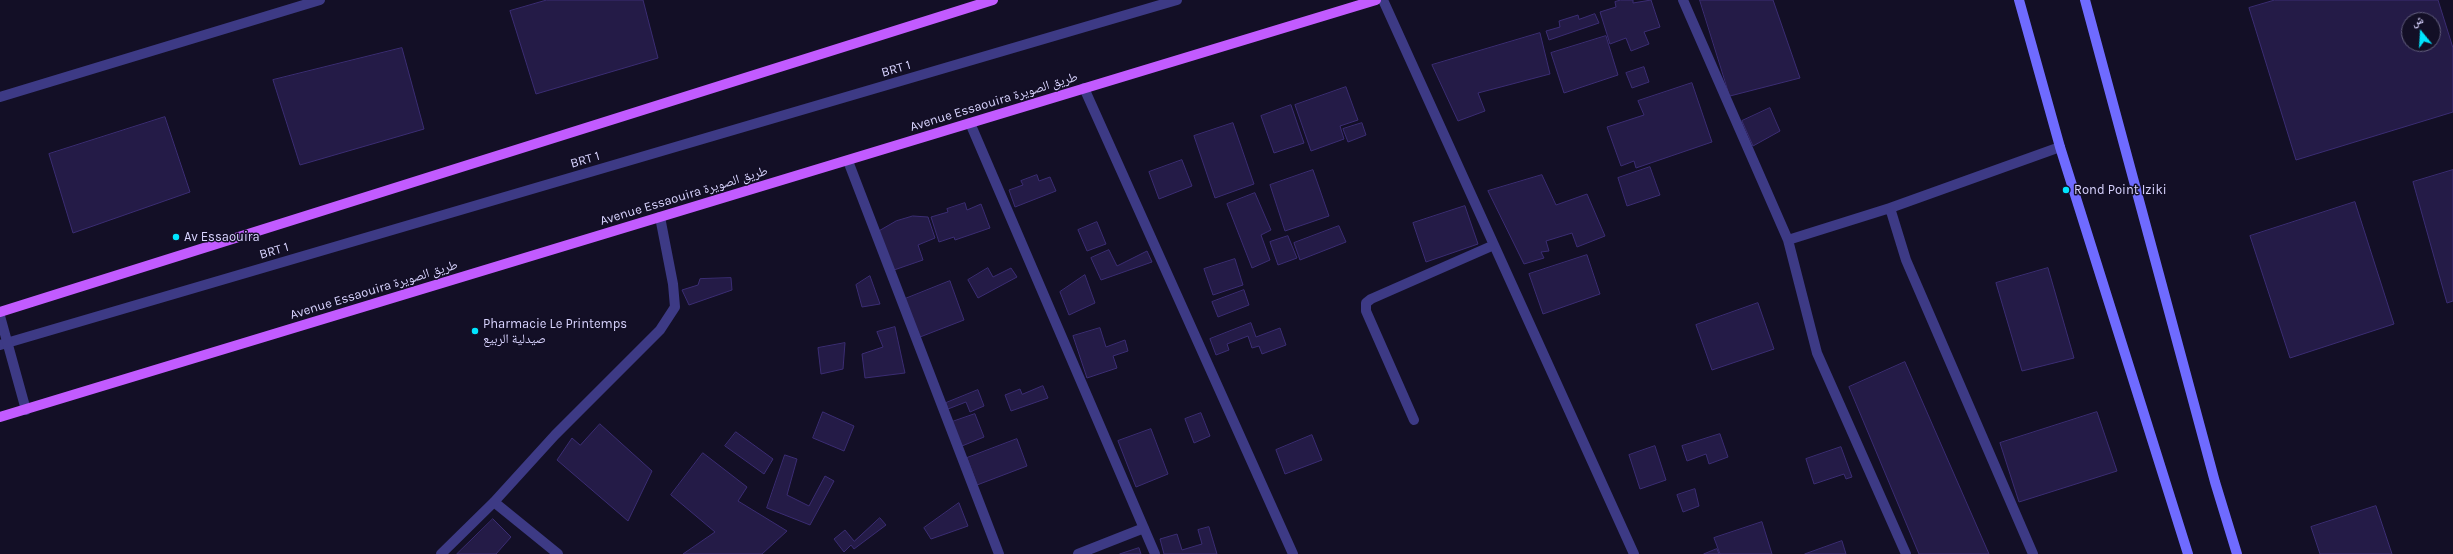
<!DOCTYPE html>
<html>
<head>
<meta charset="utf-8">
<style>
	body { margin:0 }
	#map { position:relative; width:2453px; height:554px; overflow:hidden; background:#130f26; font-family:Karla,"Noto Naskh Arabic",sans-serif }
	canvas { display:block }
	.north { position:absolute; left:2401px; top:12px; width:40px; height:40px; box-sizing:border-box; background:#130f26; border:1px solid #625e7d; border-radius:50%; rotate:342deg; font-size:11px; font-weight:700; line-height:16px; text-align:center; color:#d9d4ff }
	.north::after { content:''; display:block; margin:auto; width:14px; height:18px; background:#00e5ff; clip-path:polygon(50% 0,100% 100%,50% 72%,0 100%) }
</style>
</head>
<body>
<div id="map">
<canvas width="2453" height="554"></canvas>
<div class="north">ش</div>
</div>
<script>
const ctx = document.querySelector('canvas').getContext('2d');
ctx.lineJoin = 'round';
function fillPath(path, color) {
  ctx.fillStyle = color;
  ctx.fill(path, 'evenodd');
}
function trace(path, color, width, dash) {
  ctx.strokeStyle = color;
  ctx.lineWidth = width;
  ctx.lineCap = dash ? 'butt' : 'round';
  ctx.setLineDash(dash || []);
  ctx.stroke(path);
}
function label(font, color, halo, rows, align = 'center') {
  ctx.font = font + ' Karla,"Noto Naskh Arabic",sans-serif';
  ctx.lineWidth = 3;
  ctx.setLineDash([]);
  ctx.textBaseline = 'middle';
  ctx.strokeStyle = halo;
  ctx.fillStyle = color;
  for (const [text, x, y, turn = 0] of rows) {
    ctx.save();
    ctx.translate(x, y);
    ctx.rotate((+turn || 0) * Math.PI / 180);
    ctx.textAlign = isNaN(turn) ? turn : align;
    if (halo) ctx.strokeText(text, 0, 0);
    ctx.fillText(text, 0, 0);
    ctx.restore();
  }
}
const building = new Path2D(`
	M547,0h96l15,58 -122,36 -26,-83z
	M1621,0h12v3l18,-3 9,27 -16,5 5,12 -18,7 -5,-13 -16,6 -10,-32 16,-5 -1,-5z
	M1700,0h73l27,78 -70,18z
	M2275,0h163l15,48v64l-157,48 -47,-152zM2409,20h24v24h-24z
	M1595,14l4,9 -50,17 -3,-9 14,-4 -1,-6 19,-6 1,4z
	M1540,33l10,41 -72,19 7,18 -27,10 -26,-56z
	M1606,36l12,39 -54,18 -13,-40z
	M402,48l22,81 -124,36 -27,-85z
	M1644,67l5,15 -17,6 -6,-15z
	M1692,83l20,59 -76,26 -2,-7 -13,5 -14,-39 37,-12 -6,-14z
	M1346,87l12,33 -18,6 4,13 -33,12 -16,-46z
	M1291,105l13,38 -30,10 -13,-37z
	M1770,108l10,23 -27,15 -11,-25z
	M165,117l25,75 -117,41 -24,-79z
	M1233,123l21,61 -39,14 -21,-62z
	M1362,123l4,12 -18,7 -5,-13z
	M1182,160l10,26 -33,13 -10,-27z
	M1650,167l10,28 -33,11 -9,-28z
	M1313,170l16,46 -44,15 -15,-46z
	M2453,170v131l-6,2 -34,-121z
	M1037,175l2,6 11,-4 6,14 -41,16 -6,-17 14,-5 -2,-4z
	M1542,175l14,30 31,-11 18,42 -28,11 -5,-14 -26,8 3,10 -8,1 3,6 -20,6 -36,-73z
	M1255,193l16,37 -10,5 9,25 -18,8 -25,-64z
	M2355,202l39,122 -104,34 -40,-122z
	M965,203l2,7 14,-6 9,24 -35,12 -1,-3 -15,5 -8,-25 17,-5 -1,-3z
	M1465,206l13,38 -52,18 -13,-39z
	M913,216l15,1 7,21 -17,7 5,15 -29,10 -17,-38 19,-11z
	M1097,222l9,22 -19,7 -9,-21z
	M1339,226l7,16 -46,18 -6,-17z
	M1288,236l9,22 -19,7 -8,-23z
	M1109,250l8,16 30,-15 5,11 -51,18 -10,-22z
	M1587,255l13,39 -57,20 -14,-40z
	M1235,259l8,26 -30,10 -9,-26z
	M988,268l5,9 18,-9 6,9 -39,21 -10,-18z
	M2048,268l26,90 -52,13 -26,-88z
	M1085,275l10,28 -26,12 -9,-23z
	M870,276l10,28 -18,3 -6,-22z
	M731,278l1,12 -43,15 -7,-15 16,-5 2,-6z
	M950,281l14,39 -44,17 -15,-38z
	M1244,290l5,15 -31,12 -6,-15z
	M1758,303l16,46 -62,21 -16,-45z
	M1251,323l5,14 24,-9 6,17 -24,9 -3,-8 -7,2 -4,-12 -21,8 2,6 -13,5 -6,-16z
	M895,327l10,46 -40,5 -3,-24 21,-7 -6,-15z
	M1100,328l6,19 19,-7 3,11 -15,5 4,12 -30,10 -14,-42z
	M845,343l-2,26 -22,5 -3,-26z
	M1905,362l84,192h-70l-70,-167z
	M1043,386l5,12 -37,13 -6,-16 15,-6 2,5z
	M978,390l6,16 -14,6 -4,-10 -18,7 -2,-6z
	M823,412l31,14 -10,25 -31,-13z
	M2097,412l20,59 -98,31 -19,-59z
	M1201,413l9,23 -16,7 -9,-24z
	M975,414l9,23 -22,9 -10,-24z
	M600,424l52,47 -24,50 -71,-61 15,-22 8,7z
	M1151,429l17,45 -32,13 -18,-46z
	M736,432l37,27 -9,15 -39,-28z
	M1720,434l8,23 -19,7 -3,-10 -19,7 -5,-15z
	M1312,435l10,25 -37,14 -9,-24z
	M1017,439l10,27 -50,19 -10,-27z
	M1655,446l11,34 -26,9 -11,-34z
	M1841,447l11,30 -6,2 -2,-5 -30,10 -8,-25z
	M703,453l44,34 -9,14 49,30 -25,23h-79l32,-22 -44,-37z
	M785,455l12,4 -10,36 22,11 16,-30 9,5 -24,44 -43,-17z
	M1695,489l4,17 -16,6 -6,-17z
	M959,503l9,23 -37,13 -7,-11z
	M2376,506l16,48h-72l-9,-27z
	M880,518l6,7 -32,24 -3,-4 -7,7 -10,-13 11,-9 9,11z
	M493,519l18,18 -15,17h-39z
	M1762,522l10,32h-52l-6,-16z
	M1209,527l8,27h-53l-4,-15 17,-5 5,16 20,-6 -4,-14z
	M1842,541l4,13h-41z
	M1139,548l2,6h-21z
	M1717,549l2,5h-15z`);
fillPath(building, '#241b47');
trace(building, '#3b2d73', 1);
trace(new Path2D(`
	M0,345l1177,-345`), '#3d3a85', 10);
trace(new Path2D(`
	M1383,0l251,554
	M1683,0l105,240 29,113 89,201
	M1084,88l209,466
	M0,97l320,-97
	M970,123l185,431
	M848,161l151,393
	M1788,240l102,-32
	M0,316l26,94
	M1414,420l-48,-109v-8l5,-4 123,-54
	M494,502l64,52
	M441,554l53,-52 61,-67 105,-105 15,-23 -2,-23 -13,-67
	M1078,554l66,-26
	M2033,554l-127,-294 -16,-52 170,-61`), '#3d3a85', 10);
trace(new Path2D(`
	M2019,0l41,147 128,407
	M2085,0l130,482 22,72`), '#6f6bff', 10);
trace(new Path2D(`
	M0,312l993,-312
	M0,417l1376,-417`), '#c25bff', 10);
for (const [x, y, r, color] of [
	[2066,190,4,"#00e5ff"],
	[176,237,4,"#00e5ff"],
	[475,331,4,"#00e5ff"]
]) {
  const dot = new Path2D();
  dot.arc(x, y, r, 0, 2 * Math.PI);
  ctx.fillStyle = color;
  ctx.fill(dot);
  trace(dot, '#130f26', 1.5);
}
label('13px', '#d9d4ff', '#130f26', [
	["BRT 1",896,69,-16],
	["Avenue Essaouira طريق الصويرة",994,102,-17],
	["BRT 1",585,160,-16],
	["Avenue Essaouira طريق الصويرة",684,196,-17],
	["BRT 1",274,251,-16],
	["Avenue Essaouira طريق الصويرة",374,290,-17]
]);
label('13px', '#d9d4ff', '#130f26', [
	["Rond Point Iziki",2074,190],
	["Av Essaouira",184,237],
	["Pharmacie Le Printemps",483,324],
	["صيدلية الربيع",483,339]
], 'left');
</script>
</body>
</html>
